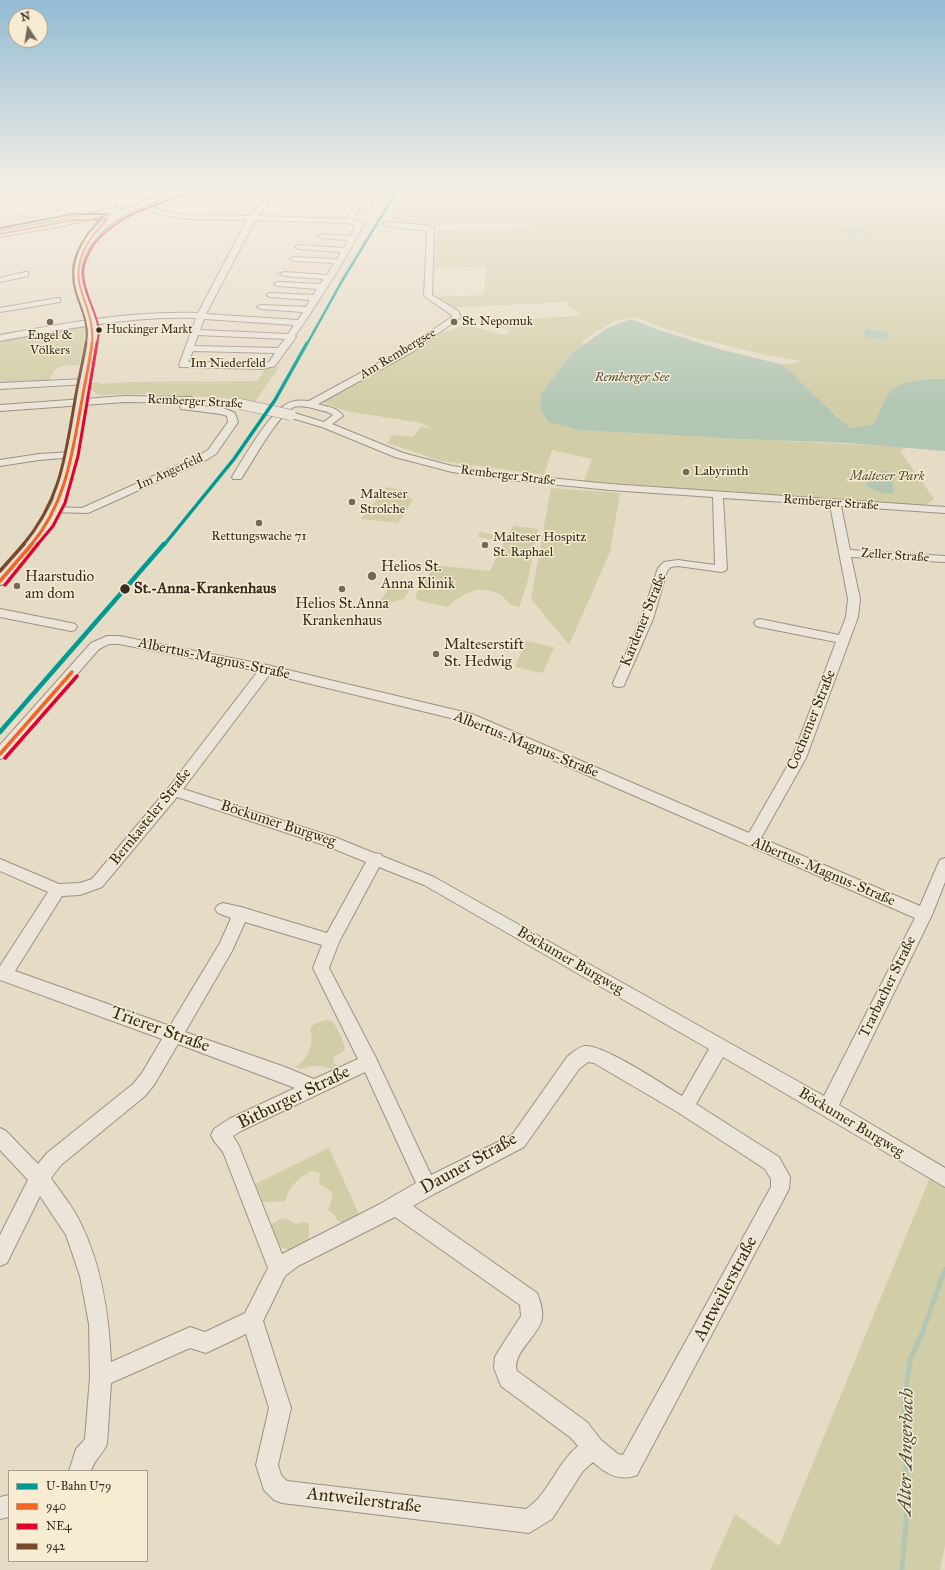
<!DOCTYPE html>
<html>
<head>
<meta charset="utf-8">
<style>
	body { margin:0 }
	#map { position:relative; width:945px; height:1570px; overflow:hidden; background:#e6dbc5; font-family:"IM FELL Great Primer",serif }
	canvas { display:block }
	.legend { position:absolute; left:8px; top:1470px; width:140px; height:92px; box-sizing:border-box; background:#f7ebd1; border:1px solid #a99f8b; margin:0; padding:5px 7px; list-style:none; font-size:12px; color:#352c22 }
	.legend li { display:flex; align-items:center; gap:8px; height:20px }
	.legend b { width:20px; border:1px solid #a99f8b }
	.north { position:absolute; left:8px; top:8px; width:40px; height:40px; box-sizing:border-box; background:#f7ebd1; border:1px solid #a99f8b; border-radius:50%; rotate:348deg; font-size:11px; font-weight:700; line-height:16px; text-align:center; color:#352c22 }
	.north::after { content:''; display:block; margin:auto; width:14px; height:18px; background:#73695b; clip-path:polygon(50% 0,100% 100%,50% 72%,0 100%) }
</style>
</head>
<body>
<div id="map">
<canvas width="945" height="1570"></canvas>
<ul class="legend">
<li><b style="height:5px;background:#009a93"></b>U-Bahn U79</li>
<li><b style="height:5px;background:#f26522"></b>940</li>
<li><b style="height:5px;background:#e4002b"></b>NE4</li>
<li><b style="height:5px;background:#7a4b2a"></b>942</li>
</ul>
<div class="north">N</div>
</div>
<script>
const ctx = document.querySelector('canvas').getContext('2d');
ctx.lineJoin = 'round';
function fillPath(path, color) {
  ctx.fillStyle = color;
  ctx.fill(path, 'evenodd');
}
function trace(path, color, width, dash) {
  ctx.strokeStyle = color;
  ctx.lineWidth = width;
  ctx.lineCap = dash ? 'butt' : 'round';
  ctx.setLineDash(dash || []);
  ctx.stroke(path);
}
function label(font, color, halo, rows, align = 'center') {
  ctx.font = font + ' "IM FELL Great Primer",serif';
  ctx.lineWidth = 3;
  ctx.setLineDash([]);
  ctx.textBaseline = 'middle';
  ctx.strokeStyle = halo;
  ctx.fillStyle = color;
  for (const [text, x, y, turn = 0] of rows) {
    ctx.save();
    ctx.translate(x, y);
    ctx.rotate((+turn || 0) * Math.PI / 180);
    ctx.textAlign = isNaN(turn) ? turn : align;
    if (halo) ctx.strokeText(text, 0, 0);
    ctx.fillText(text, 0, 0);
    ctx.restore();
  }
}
fillPath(new Path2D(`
	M377,187h13l-3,7 -9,3 -13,21h-2z
	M403,187l66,4 87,3 24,-2 9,-5h320l8,9 -20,1 32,1 2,-1 -11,-10h25v192c-15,-1 -46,1 -56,15 -6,9 -10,20 -15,30l-23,4c-25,-19 -45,-45 -71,-64l16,-1 6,-2 -32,-5 -78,-19 -32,-10 -24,-10 -19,3 -26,15 -9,7 2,3 -13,9 -30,40 -1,14 39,22 161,9 168,8 -8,4 34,48 -10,7 -340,-25 8,-22 -40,-9 -8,25 -103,-14 -54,-18 5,-8 21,2 8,-10 12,2 -11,-6 -76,-12 -27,-10 114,-65 32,-11 40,10 5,-5 -12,-3 8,-7 71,-4 4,-3 -12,-6 -2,-5 -117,6 -15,-11 49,-2 2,-25v-4l-53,3 4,-39 78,-1 15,-4 -3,-2 -90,2 -3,-2 -9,4 -33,-3 3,-3 -4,-2 13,-22 -6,-1z
	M529,187h51c-16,9 -38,4 -55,2z
	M63,207l5,4 -68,12v-5z
	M83,325l2,2 -1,14 -5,24c-14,1 -26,-1 -29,16l-50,4v-43z
	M279,367l-25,36 -29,-5 -76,-4 -50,1 -9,-6 2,-6 8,-1v2l30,-2 127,-1 9,-13z
	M386,487l20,4 -1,3 8,6 -15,23 -37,-4z
	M551,488l69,5 -10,59 -41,93 -38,-46z
	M514,526l24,3 -11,55 -8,23c-3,-1 -7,-2 -9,-3 -4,-2 -5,-7 -9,-9 -21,-12 -38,-2 -54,12l-30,-7 -2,-4 20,-31 55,6 14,-29 -26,-5 2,-5 25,5z
	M395,579l19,3 -10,17 -27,7z
	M526,641l28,6 -11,26 -28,-6z
	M327,1020h4c7,8 12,19 14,29l-4,4 -7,3 -1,6 6,5 -7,3c-9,-6 -22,-4 -31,-1l-6,-2c13,-7 20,-24 15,-38 4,-7 9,-7 17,-9z
	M329,1148l30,66 -17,9 -6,-4v-3l-8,-6 4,-12v-6l-13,-8 1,-11 -10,-2c-3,5 -7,4 -10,7 -8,7 -12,14 -15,23l-22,1 -8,-18z
	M931,1175l14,12v359l-5,24h-230l25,-56 44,32z
	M286,1218l9,6 11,-2 3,2v16l-20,10 -10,-3 -8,-22 7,-5z`), '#d1cda6');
fillPath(new Path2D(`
	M854,227l12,1 3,2 -2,4 2,2 -28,-4 -7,-4 15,2z
	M631,319l28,11 60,19 61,15 11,8 46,45 14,11 23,-4c5,-10 9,-22 15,-31 10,-13 41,-15 56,-14v72l-98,-8 -107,-4 -161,-9 -30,-8 -9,-14 1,-14 30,-40 36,-26z
	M865,329l19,2 5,2 -4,7 -18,-3 -4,-3z
	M883,470l11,3 1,3c-3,5 -3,9 -1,15l-2,3c-11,-1 -18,-3 -27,-10 9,-4 11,-11 18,-14z`), '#b2c6b4');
trace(new Path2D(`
	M428,187l129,6 20,-2 8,-4
	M739,187c63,13 142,11 206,4`), '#b2c6b4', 2);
trace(new Path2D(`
	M902,1570l5,-59 -3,-107 6,-44 13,-29 22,-62`), '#b2c6b4', 5);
const minor = new Path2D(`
	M55,187l18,1 20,14 -5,1 -19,-12h-9l-60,13v-4l55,-12z
	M364,187h6l-17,33 11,4c-21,39 -44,76 -69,112l1,1 -21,29 -13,3 -82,-2 -1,-2 17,-47c-69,-2 -129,11 -196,23v-6c68,-12 129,-24 198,-22l49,-93 -61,-1 -22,-4 -28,-10v-2h4l27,9 19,3 64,1 21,-23 8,-5 2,1v2l-6,4 -17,21 88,3zM255,220l92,3 9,2 -6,11 -29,-2 -4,2 4,2 27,2 -4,8 -45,-3 -4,2 4,2 42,3 -4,7 -43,-2 -4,2 4,2 40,2 -7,12 -43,-3 -4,2 4,2 40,3 -4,5 -42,-2 -4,2 4,2 39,3 -4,6 -43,-2 -4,2 4,2 40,3 -4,7 -45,-2 -4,2 4,2 42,3 -5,8 -92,-6zM204,319l90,6 -6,9 -88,-4zM198,335l87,4 -7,9 -84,-2zM193,351l82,2 -6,9 -7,1 -74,-1z
	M384,222l30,2 20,3 -2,68 26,16 3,6 -47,34 -96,53c10,3 19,3 25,12l-11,8 71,29 49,13 57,8 101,10 335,23v6l-104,-7 9,44 95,6v6l-94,-5 9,42 -2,18 -52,141 -45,80 159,68 18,-42 2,-4 5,-2v24l-13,33 -93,190 106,63v19l-222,-130 -27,47 83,53 11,20 -1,12 -152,286c-17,7 -31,-1 -44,-13l-10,9 -31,48 -23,14 -247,-30 -8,-3 -10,-10 -8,-25 13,-57 -23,-74 -40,19 -16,-5 -79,35 -4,61c-4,10 -13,16 -16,27h-22l7,-22 9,-10 5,-62 -1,-53 -9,-48 -14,-41 -26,-39 -33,67 -7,3v-31l28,-55 -28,-30v-22l6,3 32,33 9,-11 86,-69 9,-11 20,-34 -162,-59v-14l48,-74 -48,-21v-12l59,25 21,-1 12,-4 77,-92 89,-116 -139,-27h-10l-10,5 -94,108 -5,2v-14l91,-102 16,-7h12l148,29 205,49 277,119 43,-75 44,-116 -76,-15 -4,-1 -2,-3 2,-3 4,-1 79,16 7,-18 2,-18 -18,-94 -107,-7 4,71 -2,2 -4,1 -43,-6 -7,1 -4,4 -14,48 -28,64 -1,3 -5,1 -5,-1 -1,-3 28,-64 17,-51 6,-6 14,-2 37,5 -2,-68 -103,-7 -101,-10 -57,-8 -57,-15 -73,-30 -34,-10 -2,-2 2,-2 3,-1 33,10 9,-7c-5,-4 -11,-4 -17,-6 -7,-2 -15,-4 -22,-2 -16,7 -42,56 -53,72h-8l-1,-2c11,-18 36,-62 53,-72 7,-5 16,-5 24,-4l99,-54 45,-31 -29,-20 3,-65 -40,-5 -4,-2zM270,674l193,47 452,197 -91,178 -390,-219 -52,-21 -1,-2 -7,-1 -37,-15 -154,-49zM177,797l150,49 39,16 -39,71 -86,-26 -18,-4 -5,2 -3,4 3,4 13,5 -11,25 -50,83 -155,-55 47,-75 18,-1 22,-8zM379,867l45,18 285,164 -27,47c-18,-11 -79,-52 -97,-50 -7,1 -13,7 -18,11l-55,78 -81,40 -56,-119 -46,-88 10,-26zM245,922l77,23 -9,23 45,91 -44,20 -29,-12 -100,-35 47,-81zM178,1044l117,44 -66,31 -15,10 -3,6 3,6 9,11 45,116 -23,45 -40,19 -15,-5 -79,35c-2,-47 -9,-95 -30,-138 -7,-16 -20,-31 -30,-46l10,-13 84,-69 9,-11zM588,1062l6,1 85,50 86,56 6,10v8l-148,268 -5,-1 -17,-14 -14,-18 -70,-51c-6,-18 23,-36 25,-53 1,-8 -2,-18 -5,-25l-124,-87 21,-12 90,-47 55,-78zM365,1072l51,111 -38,22 -96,49 -43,-108 -6,-10 8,-5zM395,1217l125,88 1,11 -22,34 -4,7 -1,11 7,18 70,52 7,8c-22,18 -29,48 -52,63l-239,-28 -6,-6 -3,-10 13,-57 -28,-87 22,-45 13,-10z
	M25,272h3v4l-28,6v-4z
	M57,298h3v4l-60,10v-4z
	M85,379l3,1 2,2 -2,2 -88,5v-6z
	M125,396l66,1 5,3 -2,2 -6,1v2l35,3 12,5 3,9 -22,32 -10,6 -118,53 -37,-1 -1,-2 5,-3 27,1 116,-52 10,-6 20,-28 -1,-6 -6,-2 -40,-5 -2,-6 -54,-1 -125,9v-6z
	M72,452l4,1 1,2 -1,2 -37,3 -39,6v-6l39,-6z
	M0,609l71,14 4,1 2,3 -2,3 -4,1 -71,-14z
	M9,1495v22l-9,2v-22z`);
const major = new Path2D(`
	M181,187h11c-7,7 -22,9 -31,12 -29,11 -55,22 -72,49 -4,7 -8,15 -8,23 0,22 16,40 17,62l-20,122 -13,46 -12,24 -48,59 -5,1v-13l42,-51 11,-20 13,-46 22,-122c-1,-18 -10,-33 -14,-50 -7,-28 17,-57 40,-70l-51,13 -63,11v-6l63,-11 53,-13 4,3z`);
trace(minor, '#9a9285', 2);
trace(major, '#817b6f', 2);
fillPath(minor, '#eae4d9');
fillPath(major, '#e6e0d3');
const minorBridge = new Path2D(`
	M240,404l51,11`);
trace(minorBridge, '#9a9285', 11, []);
trace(minorBridge, '#eae4d9', 10);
trace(new Path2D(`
	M0,234l74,-14h33
	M92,344c2,-20 -5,-35 -11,-54 -9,-28 6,-51 26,-70`), '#f26522', 2);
trace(new Path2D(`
	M31,545c36,-43 41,-92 51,-145 3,-19 8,-38 10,-57`), '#f26522', 3);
trace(new Path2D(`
	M0,581l32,-37
	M0,754l72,-82`), '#f26522', 3.5);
trace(new Path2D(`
	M97,344l2,-11 -1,-8c-4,-17 -15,-35 -15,-53 0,-10 6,-20 11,-28 24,-30 61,-39 96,-51`), '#e4002b', 2);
trace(new Path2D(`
	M37,545l16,-19 12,-23 13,-47 19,-113`), '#e4002b', 3);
trace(new Path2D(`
	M5,585l33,-41
	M5,758l72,-82`), '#e4002b', 3.5);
trace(new Path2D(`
	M0,228l73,-14h34
	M86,344c3,-22 -4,-32 -10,-51 -9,-31 6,-56 27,-77`), '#7a4b2a', 2);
trace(new Path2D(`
	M23,545c38,-46 42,-88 52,-145 3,-19 8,-38 11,-57`), '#7a4b2a', 3);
trace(new Path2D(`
	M0,571l24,-27`), '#7a4b2a', 3.5);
trace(new Path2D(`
	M307,344l35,-63 57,-94`), '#009a93', 2.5);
trace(new Path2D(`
	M164,545l70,-86 41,-59 32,-57`), '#009a93', 3.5);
trace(new Path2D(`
	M0,732l164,-188`), '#009a93', 4.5);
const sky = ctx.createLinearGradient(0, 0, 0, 407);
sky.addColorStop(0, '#92bbd3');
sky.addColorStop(0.46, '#f4efe5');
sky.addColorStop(1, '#f4efe500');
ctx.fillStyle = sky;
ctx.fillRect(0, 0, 945, 407);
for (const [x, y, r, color] of [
	[50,322,4,"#73695b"],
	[454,322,4,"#73695b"],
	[99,330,3.5,"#352c22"],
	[686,472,4,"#73695b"],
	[352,502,4,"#73695b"],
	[259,523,4,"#73695b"],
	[485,545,4,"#73695b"],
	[372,576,5,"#73695b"],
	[17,586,4,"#73695b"],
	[125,589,5.5,"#352c22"],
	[342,589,4,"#73695b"],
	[436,654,4,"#73695b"]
]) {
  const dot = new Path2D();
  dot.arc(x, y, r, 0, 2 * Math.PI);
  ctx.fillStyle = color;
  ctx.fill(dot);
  trace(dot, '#f7ebd1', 1.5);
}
label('12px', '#352c22', '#f7ebd1', [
	["Huckinger Markt",106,330]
], 'left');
label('13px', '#352c22', '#f7ebd1', [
	["St. Nepomuk",462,322],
	["Engel &",50,336,"center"],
	["Völkers",50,351,"center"],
	["Labyrinth",694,472],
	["Malteser",360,495],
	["Strolche",360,510],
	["Rettungswache 71",259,537,"center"],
	["Malteser Hospitz",493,538],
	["St. Raphael",493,553]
], 'left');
label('13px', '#352c22', '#f7ebd1', [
	["Am Rembergsee",398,354,-31],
	["Im Niederfeld",228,364],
	["Remberger Straße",195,402,3],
	["Im Angerfeld",170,472,-24],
	["Remberger Straße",508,476,7],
	["Remberger Straße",831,503,4],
	["Zeller Straße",895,556,4]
]);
label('italic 13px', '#4e5044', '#f7ebd1', [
	["Remberger See",632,378]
]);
label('italic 13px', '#58513c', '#f7ebd1', [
	["Malteser Park",887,477]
]);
label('15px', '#352c22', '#f7ebd1', [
	["Helios St.",381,567],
	["Anna Klinik",381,584],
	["Haarstudio",25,577],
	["am dom",25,594],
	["Helios St.Anna",342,604,"center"],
	["Krankenhaus",342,621,"center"],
	["Malteserstift",444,645],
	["St. Hedwig",444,662]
], 'left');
label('bold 15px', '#352c22', '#f7ebd1', [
	["St.-Anna-Krankenhaus",134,589]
], 'left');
label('15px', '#352c22', '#f7ebd1', [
	["Kardener Straße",644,620,-68],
	["Albertus-Magnus-Straße",214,659,12],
	["Cochemer Straße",812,720,-68],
	["Albertus-Magnus-Straße",526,745,22],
	["Bernkasteler Straße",151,817,-51],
	["Böckumer Burgweg",278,824,18],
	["Albertus-Magnus-Straße",823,872,23],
	["Böckumer Burgweg",570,961,30],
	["Trarbacher Straße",888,987,-64],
	["Böckumer Burgweg",851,1123,31]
]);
label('18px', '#352c22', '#f7ebd1', [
	["Trierer Straße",160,1030,20],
	["Bitburger Straße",294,1098,-26],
	["Dauner Straße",469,1164,-29],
	["Antweilerstraße",726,1289,-62],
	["Antweilerstraße",364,1501,7]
]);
label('italic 19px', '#4e5044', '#f7ebd1', [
	["Alter Angerbach",907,1452,-89]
]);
</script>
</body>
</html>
